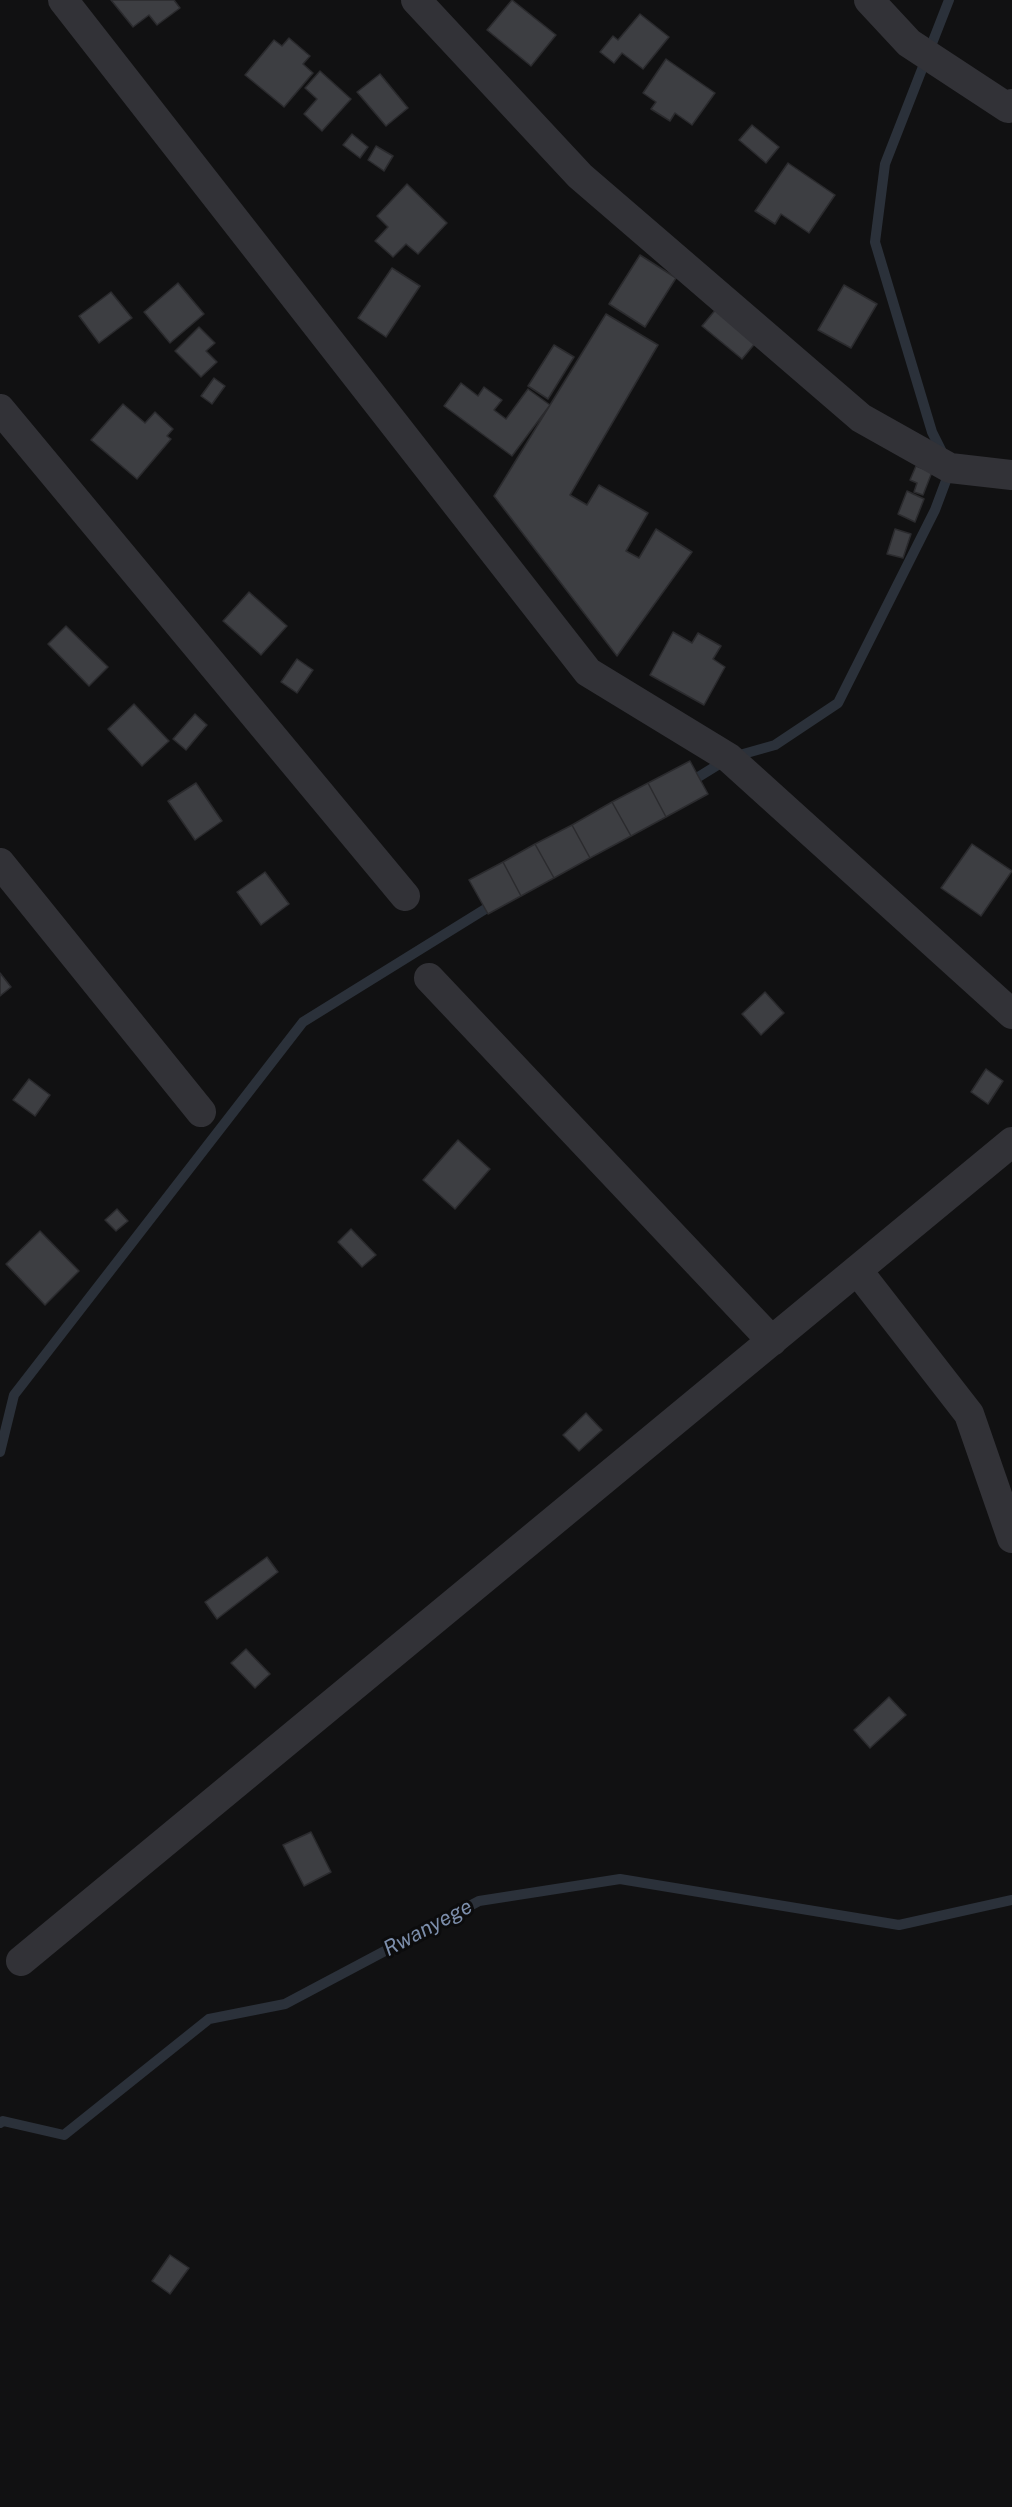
<!DOCTYPE html>
<html>
<head>
<meta charset="utf-8">
<style>
	body { margin:0 }
	canvas { display:block; background:#111112 }
</style>
</head>
<body>
<canvas width="1012" height="2507"></canvas>
<script>
const ctx = document.querySelector('canvas').getContext('2d');
ctx.lineJoin = 'round';
function trace(path, color, width, dash) {
  ctx.strokeStyle = color;
  ctx.lineWidth = width;
  ctx.lineCap = dash ? 'butt' : 'round';
  ctx.setLineDash(dash || []);
  ctx.stroke(path);
}
function fillPath(path, color) {
  ctx.fillStyle = color;
  ctx.fill(path, 'evenodd');
}
function label(font, color, halo, rows, align = 'center') {
  ctx.font = font + ' "Public Sans",sans-serif';
  ctx.lineWidth = 6;
  ctx.setLineDash([]);
  ctx.textBaseline = 'middle';
  ctx.strokeStyle = halo;
  ctx.fillStyle = color;
  for (const [text, x, y, turn = 0] of rows) {
    ctx.save();
    ctx.translate(x, y);
    ctx.rotate((+turn || 0) * Math.PI / 180);
    ctx.textAlign = isNaN(turn) ? turn : align;
    if (halo) ctx.strokeText(text, 0, 0);
    ctx.fillText(text, 0, 0);
    ctx.restore();
  }
}
trace(new Path2D(`
	M944,456l-12,-24 -57,-190 10,-78 64,-164
	M687,784l42,-26 46,-13 63,-42 97,-193 15,-40
	M0,1452l14,-57 289,-373 192,-119
	M0,2123l3,-2 61,14 145,-116 76,-15 194,-103 141,-22 279,46 113,-25`), '#2b313a', 10);
const building = new Path2D(`
	M111,0h63l6,8 -23,17 -8,-10 -16,12z
	M512,0l44,35 -25,31 -44,-36z
	M640,14l29,23 -26,32 -21,-16 -8,10 -14,-11 13,-16 5,4z
	M289,38l21,18 -7,8 10,9 -29,34 -39,-32 29,-35 8,6z
	M666,59l49,34 -23,32 -17,-12 -5,8 -19,-12 5,-7 -13,-9z
	M320,71l31,28 -29,32 -18,-17 13,-15 -12,-11z
	M380,74l28,34 -22,18 -29,-34z
	M752,125l27,22 -13,16 -27,-23z
	M352,134l16,13 -8,11 -17,-13z
	M376,146l17,10 -9,15 -16,-11z
	M788,163l47,32 -26,38 -28,-19 -6,10 -20,-13z
	M407,184l40,39 -29,31 -12,-10 -13,13 -18,-16 13,-14 -11,-11z
	M640,255l36,23 -31,49 -36,-23z
	M392,268l28,18 -34,51 -28,-19z
	M178,283l26,31 -34,29 -26,-31z
	M844,285l33,19 -26,44 -33,-18z
	M111,292l21,26 -33,25 -20,-27z
	M717,308l40,33 -15,18 -40,-33z
	M606,314l52,31 -88,150 17,10 12,-20 49,28 -22,38 13,7 17,-29 36,23 -75,104 -123,-160z
	M199,327l16,16 -9,8 11,11 -16,15 -26,-26z
	M554,345l20,12 -26,42 -20,-13z
	M214,378l11,8 -13,18 -11,-8z
	M461,383l17,13 6,-9 18,13 -8,10 12,9 22,-30 22,16 -38,51 -68,-50z
	M123,404l22,19 10,-11 18,17 -6,7 4,3 -34,40 -46,-39z
	M916,466l16,6 -9,23 -9,-3 3,-9 -7,-3z
	M907,491l17,8 -9,23 -17,-8z
	M895,529l16,5 -8,24 -16,-4z
	M249,592l38,34 -26,29 -38,-34z
	M66,626l42,41 -19,19 -41,-42z
	M673,632l19,11 6,-10 23,13 -8,13 12,8 -21,38 -54,-30z
	M297,659l16,11 -16,23 -16,-11z
	M134,704l35,37 -27,25 -34,-37z
	M195,714l12,11 -21,25 -13,-11z
	M690,761l18,33 -42,23 -18,-34z
	M196,783l26,38 -27,19 -27,-39z
	M648,783l18,34 -35,19 -19,-34z
	M612,802l19,34 -41,22 -18,-33z
	M572,825l18,33 -36,20 -19,-34z
	M535,844l19,34 -33,18 -18,-34z
	M972,844l40,27 -31,45 -40,-28z
	M503,862l18,34 -33,18 -19,-34z
	M265,872l24,32 -28,21 -24,-33z
	M0,973l11,14 -11,9z
	M765,992l19,21 -23,22 -19,-21z
	M986,1069l17,12 -15,23 -17,-12z
	M29,1079l21,16 -15,21 -22,-16z
	M458,1140l32,29 -35,40 -32,-29z
	M117,1209l11,12 -12,10 -11,-11z
	M351,1229l25,26 -14,12 -24,-25z
	M40,1231l39,40 -34,34 -39,-41z
	M586,1413l16,17 -23,21 -16,-16z
	M267,1557l11,15 -61,47 -12,-17z
	M246,1649l24,25 -15,14 -24,-25z
	M889,1697l17,18 -36,33 -16,-18z
	M311,1832l20,40 -27,14 -21,-41z
	M170,2255l19,13 -19,26 -18,-13z`);
fillPath(building, '#3d3e42');
trace(building, '#2b2b2e', 1.5);
trace(new Path2D(`
	M63,0l525,672 141,86 283,256
	M416,0l164,176 281,242 89,50 62,7
	M869,0l40,43 99,65 4,-4
	M0,409l405,487
	M0,863l201,249
	M429,978l343,363
	M857,1270l112,144 43,124
	M21,1961l991,-819`), '#323237', 30);
label('italic 21px', '#7c8eab', '#0c0c0d', [
	["Rwanyege",428,1928,-28]
]);
</script>
</body>
</html>
